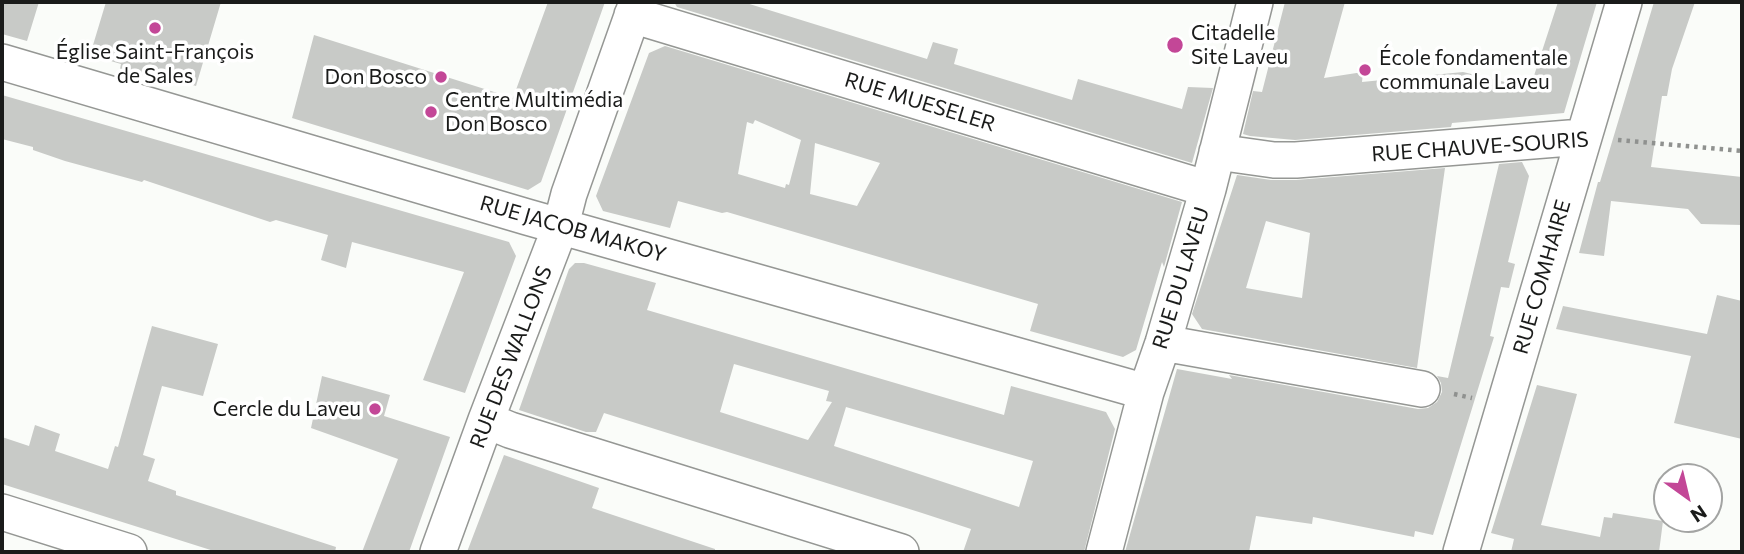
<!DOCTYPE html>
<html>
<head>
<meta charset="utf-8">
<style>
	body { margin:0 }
	#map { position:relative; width:1744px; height:554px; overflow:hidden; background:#fafcf9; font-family:Commissioner,sans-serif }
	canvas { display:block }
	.frame { position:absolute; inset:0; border:4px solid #1a1b1a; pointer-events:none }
	.north { position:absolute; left:1653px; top:463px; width:70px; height:70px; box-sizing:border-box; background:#fff; border:2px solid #a3a4a3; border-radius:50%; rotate:146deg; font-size:19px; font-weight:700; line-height:28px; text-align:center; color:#1a1b1a }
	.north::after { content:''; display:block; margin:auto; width:24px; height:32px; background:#c34797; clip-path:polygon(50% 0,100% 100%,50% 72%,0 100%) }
</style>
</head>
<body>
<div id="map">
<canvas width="1744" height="554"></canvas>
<div class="frame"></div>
<div class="north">N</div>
</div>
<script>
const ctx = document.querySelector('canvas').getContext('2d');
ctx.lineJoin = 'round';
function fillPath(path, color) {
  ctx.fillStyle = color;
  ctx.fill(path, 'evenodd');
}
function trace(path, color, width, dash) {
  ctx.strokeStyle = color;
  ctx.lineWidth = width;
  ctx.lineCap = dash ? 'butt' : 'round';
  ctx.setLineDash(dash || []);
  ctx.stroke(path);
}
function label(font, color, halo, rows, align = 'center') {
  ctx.font = font + ' Commissioner,sans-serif';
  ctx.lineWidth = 7;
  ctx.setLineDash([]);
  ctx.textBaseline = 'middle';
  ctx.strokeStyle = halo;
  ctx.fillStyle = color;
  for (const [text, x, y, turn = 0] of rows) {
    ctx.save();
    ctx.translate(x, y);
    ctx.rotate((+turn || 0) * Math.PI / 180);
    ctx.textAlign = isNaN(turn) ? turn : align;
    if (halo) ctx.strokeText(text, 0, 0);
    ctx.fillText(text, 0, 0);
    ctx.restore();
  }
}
fillPath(new Path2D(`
	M2,2h37l-12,39 -25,-7z
	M106,2h115l-25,84 -31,-9 -3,4 -42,-12 1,-5 -31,-9z
	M548,2h57l-64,180 -13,8 -236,-72 22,-83 199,63z
	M674,2h69l184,57 6,-17 25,7 -4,15 118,36 6,-21 104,30 6,-22 25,1 -21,75 -515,-156z
	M1285,2h60l-21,76 39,-6 -1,10 101,-10 67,16 28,-86h39l-33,111 -112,10 -1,4 -156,13 -45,-4 -7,-2 10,-43 9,1z
	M1654,2h41l-23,67 -5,27h-5l-11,71 91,10v48l-41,-1 -13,-15 -77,-8 -7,55 -25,-3 19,-71h2z
	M665,46l517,156 -18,65 -2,-5 -26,88 -13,7 -93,-26 8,-27 -311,-92 -5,1 -44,-12 -8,27 -67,-17 -7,-15 53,-143zM755,120l46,20 -12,45 -3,-1 -1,4 -47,-14 9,-52 6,2zM815,143l65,20 -23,43 -47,-12z
	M2,95l507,147 7,14 -51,137 -42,-13 41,-108 -112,-30 -6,26 -25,-8 7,-25 -52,-15 -6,2 -126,-42 -2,2 -77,-21 -32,-11v-3l-31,-8z
	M1522,162l7,14 -21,86 7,2 -6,24 -8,-1 -11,49 4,1 -61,198 -18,-4 -1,6 -101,-20 -1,7 -56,-8 -7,36h-124l52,-183 55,10 -3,-4 189,34 10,-1 9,-6 5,-10 -1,-9 -4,-7 11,2 51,-214z
	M1445,168l-28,200 -215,-39 -10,-15 45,-139 34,5h25zM1266,221l44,12 -8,65 -56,-10z
	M575,263h9l72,20 -9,27 357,105 7,-29 95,26 9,17 -31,123h-121l8,-23 -49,-16 -318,-100 -8,19h-10l-67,-22 50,-141zM734,364l95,27 -3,10 6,1 -24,38 -88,-28zM846,407l187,54 -14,46 -185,-61z
	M1717,295l25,6v138l-68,-16 17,-67 -135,-27 7,-23 144,28z
	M152,326l66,18 -15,52 -41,-10 -19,69 12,4 -7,22 28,10v4l160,52 -1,5h-118l-215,-68v-47l27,9 6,-21 25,9 -5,17 53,18 7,-23 3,1z
	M322,376l68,19 -6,21 66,21 -41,115h-47l36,-93 -87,-31z
	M1537,385l40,9 -36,131 59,12 4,-20 8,1 1,-5 50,8 -4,31h-148l3,-13 -23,-6z
	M504,455l95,33 -7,20 123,41v3h-248z`), '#c8cac7');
const minor = new Path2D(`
	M632,15l576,174
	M2,62l525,155 619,175
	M1217,152l57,8h22l286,-23
	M1163,343l259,46
	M486,420l24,10 391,122
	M2,512l127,40
	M438,552l48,-132 75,-195 8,-31 68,-192
	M1104,552l42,-160 17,-49 45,-154 47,-187
	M1461,552l163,-550`);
trace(minor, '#959794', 38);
trace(new Path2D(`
	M1618,140l124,11
	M1454,394l18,4`), '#8f918f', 4.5, [3.5, 5]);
trace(minor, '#fff', 35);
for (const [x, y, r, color] of [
	[155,28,7,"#c34797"],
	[1175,45,9,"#c34797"],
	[1365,70,7,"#c34797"],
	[441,77,7,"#c34797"],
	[431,112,7,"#c34797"],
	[375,409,7,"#c34797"]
]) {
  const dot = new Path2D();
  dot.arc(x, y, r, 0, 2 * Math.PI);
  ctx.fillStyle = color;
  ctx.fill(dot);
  trace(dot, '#fff', 2.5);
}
label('21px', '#1a1b1a', '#fff', [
	["Citadelle",1191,33],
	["Site Laveu",1191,57],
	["Église Saint-François",155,52,"center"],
	["de Sales",155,76,"center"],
	["École fondamentale",1379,58],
	["communale Laveu",1379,82],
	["Don Bosco",427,77,"right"],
	["Centre Multimédia",445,100],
	["Don Bosco",445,124],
	["Cercle du Laveu",361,409,"right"]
], 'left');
label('21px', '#1a1b1a', '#fff', [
	["RUE MUESELER",920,102,17],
	["RUE CHAUVE-SOURIS",1480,147,-4],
	["RUE JACOB MAKOY",573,229,16],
	["RUE COMHAIRE",1542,277,-74],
	["RUE DU LAVEU",1181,278,-73],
	["RUE DES WALLONS",511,357,-69]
]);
</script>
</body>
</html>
